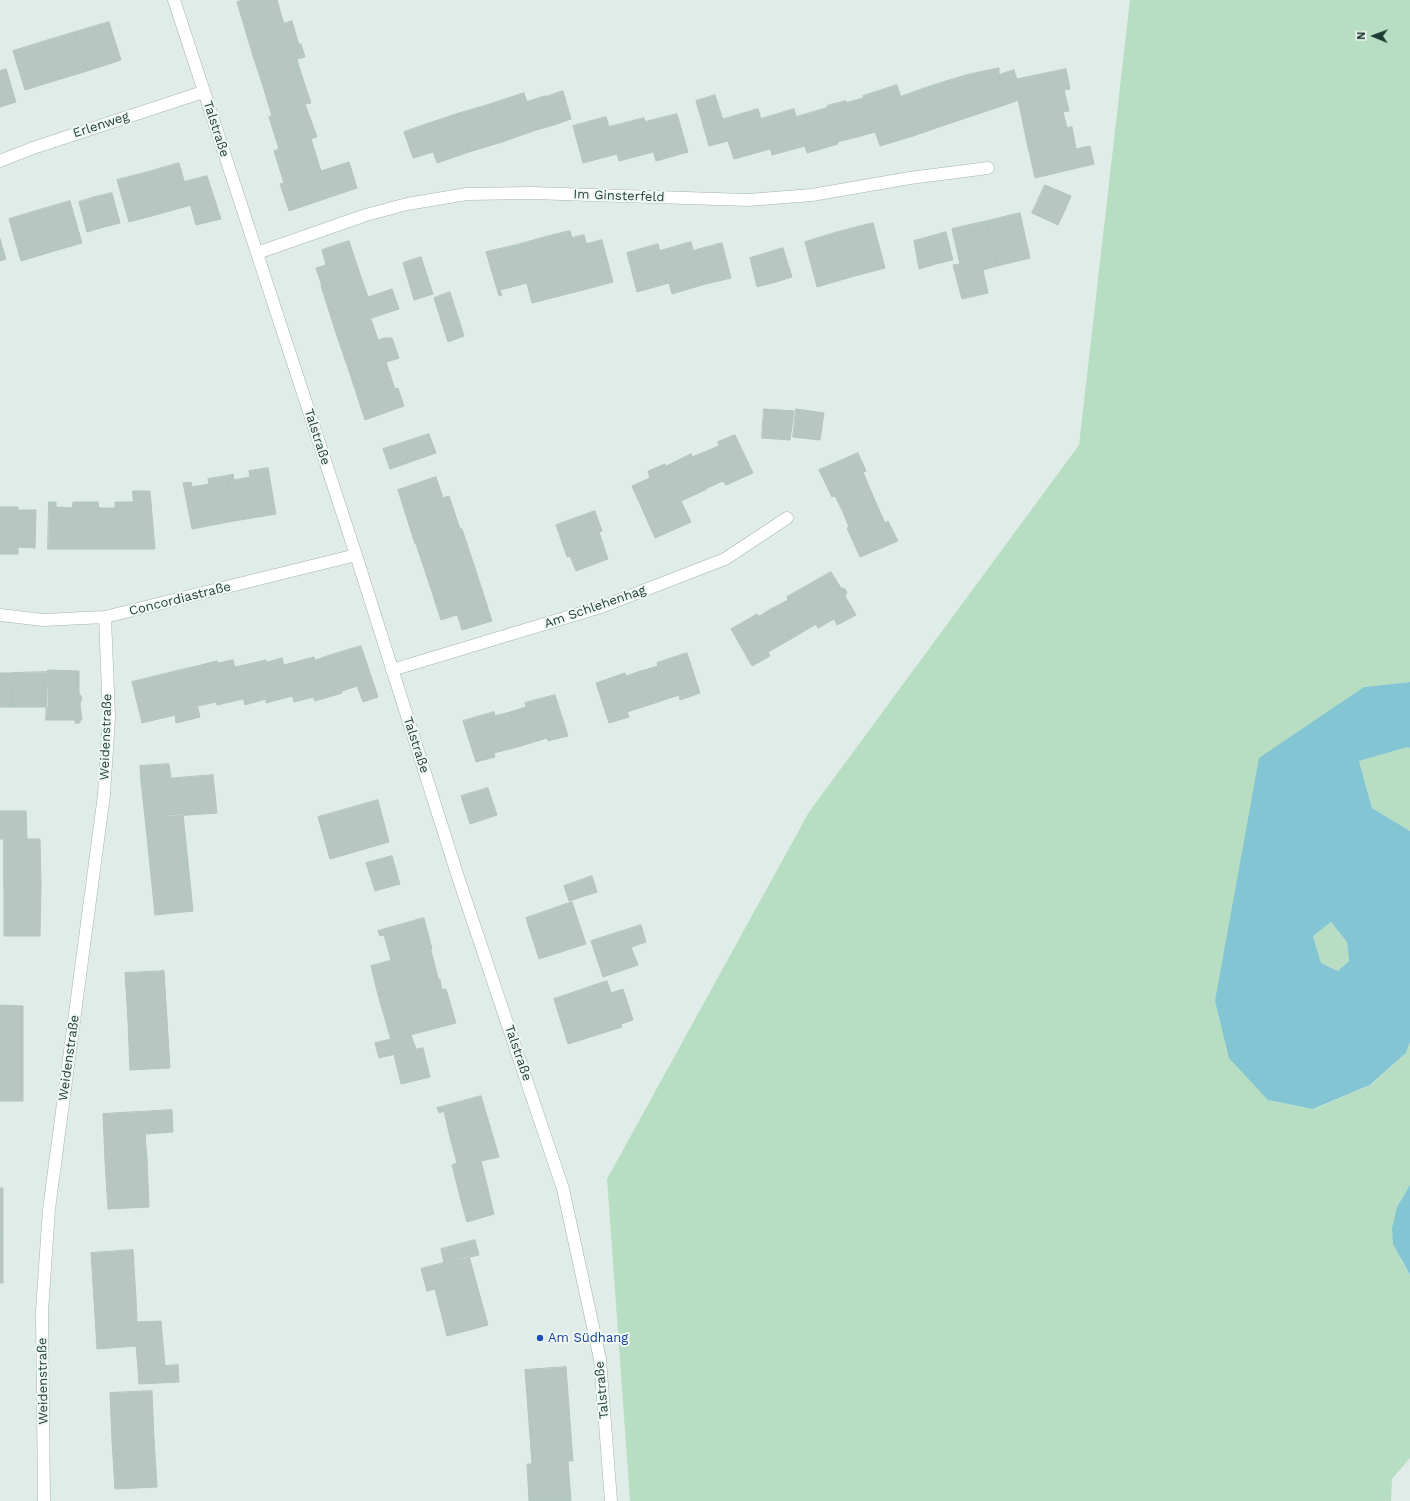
<!DOCTYPE html>
<html>
<head>
<meta charset="utf-8">
<style>
	body { margin:0 }
	#map { position:relative; width:1410px; height:1501px; overflow:hidden; background:#e0ece7; font-family:"Work Sans",sans-serif }
	canvas { display:block }
	.north { position:absolute; left:1354px; top:16px; width:40px; height:40px; -webkit-text-stroke:3px #f0f8f4; paint-order:stroke; rotate:271deg; font-size:11px; font-weight:700; line-height:16px; text-align:center; color:#1f3d36 }
	.north::after { content:''; display:block; margin:auto; width:14px; height:18px; background:#1f3d36; clip-path:polygon(50% 0,100% 100%,50% 72%,0 100%) }
</style>
</head>
<body>
<div id="map">
<canvas width="1410" height="1501"></canvas>
<div class="north">N</div>
</div>
<script>
const ctx = document.querySelector('canvas').getContext('2d');
ctx.lineJoin = 'round';
function fillPath(path, color) {
  ctx.fillStyle = color;
  ctx.fill(path, 'evenodd');
}
function trace(path, color, width, dash) {
  ctx.strokeStyle = color;
  ctx.lineWidth = width;
  ctx.lineCap = dash ? 'butt' : 'round';
  ctx.setLineDash(dash || []);
  ctx.stroke(path);
}
function label(font, color, halo, rows, align = 'center') {
  ctx.font = font + ' "Work Sans",sans-serif';
  ctx.lineWidth = 4;
  ctx.setLineDash([]);
  ctx.textBaseline = 'middle';
  ctx.strokeStyle = halo;
  ctx.fillStyle = color;
  for (const [text, x, y, turn = 0] of rows) {
    ctx.save();
    ctx.translate(x, y);
    ctx.rotate((+turn || 0) * Math.PI / 180);
    ctx.textAlign = isNaN(turn) ? turn : align;
    if (halo) ctx.strokeText(text, 0, 0);
    ctx.fillText(text, 0, 0);
    ctx.restore();
  }
}
fillPath(new Path2D(`
	M1130,0h280v682l-46,5 -96,413 46,9 57,-24 35,-32 4,-11v143l-13,22 4,53 9,15v183l-18,21 -1,22h-761l-23,-322 202,-367 270,-367z
	M1408,747l2,1v83l-38,-23 -13,-47z
	M1331,922l16,20 2,19 -11,10 -17,-8 -8,-27z`), '#b7dec3');
fillPath(new Path2D(`
	M1410,682v66l-2,-1 -49,14 13,47 38,23v211l-4,11 -36,32 -57,24 -45,-9 -39,-42 -14,-57 44,-243 105,-71zM1331,922l16,20 2,19 -11,10 -17,-8 -8,-27z
	M1410,1185v90l-17,-31 -1,-16 5,-21z`), '#84c5d4');
const building = new Path2D(`
	M244,0h33l7,24 -37,12 -10,-34z
	M292,21l7,24 -45,14 -7,-23z
	M109,22l12,38 -34,11 -12,-39z
	M75,32l12,39 -33,10 -12,-39z
	M42,42l12,39 -29,9 -12,-39z
	M301,44l4,13 -8,2 3,11 -38,13 -8,-24z
	M999,68v39l-18,6 -14,-38z
	M6,69l10,33 -16,5v-36z
	M1066,69l4,20 -6,1 5,21 -6,1 4,16 -41,10 -12,-58z
	M300,70l11,33 -6,1 -33,12 -10,-33z
	M1014,70l3,10h-3l5,20 -20,7v-32z
	M967,75l14,38 -33,11 -14,-39z
	M897,85l16,51 -33,10 -17,-50z
	M934,85l14,39 -35,12 -13,-39z
	M563,91l8,28 -17,6 -8,-28z
	M524,93l12,37 -34,12 -11,-38z
	M715,95l8,25h-2l7,21 -19,5 -13,-45z
	M545,96l9,29 -18,5 -9,-28z
	M864,98l11,34 -18,5 -10,-34z
	M846,101l11,36 -20,5 -10,-36z
	M305,104l12,33 -38,12 -10,-32z
	M491,104l11,38 -33,10 -12,-38z
	M827,108l11,36 -31,9 -11,-36z
	M758,109l12,40 -36,10 -13,-39z
	M794,109l11,37 -33,9 -11,-36z
	M457,114l12,38 -32,11 -13,-38z
	M677,114l11,38 -32,9 -11,-39z
	M606,117l11,37 -34,9 -10,-37z
	M644,118l9,34 -34,9 -10,-34z
	M424,125l9,27 -20,6 -9,-26z
	M1072,127l4,22 14,-3 4,18 -59,14 -9,-40z
	M311,139l10,32 28,-9 8,26 -68,23 -9,-27 4,-1 -10,-32z
	M179,163l12,42 -32,9 -11,-42z
	M148,172l11,42 -30,8 -12,-42z
	M207,176l14,43 -25,6 -12,-43z
	M1045,185l26,11 -6,14 -26,-12z
	M112,193l8,30 -16,4 -9,-30z
	M95,197l9,30 -17,5 -8,-30z
	M1039,198l26,12 -7,15 -26,-12z
	M70,201l12,42 -31,9 -12,-42z
	M39,210l12,42 -30,9 -12,-42z
	M1020,213l10,45 -33,8 -10,-45z
	M987,221l10,45 -14,4 5,23 -26,6 -9,-34 7,-1 -8,-35z
	M873,223l12,45 -34,9 -13,-45z
	M570,231l10,36 12,-3 6,22 -15,4 -2,-11 -22,6 -1,-5 2,-1 -11,-43z
	M838,232l13,45 -34,10 -12,-45z
	M946,232l7,28 -17,4 -7,-27z
	M584,235l8,29 -12,3 -8,-29z
	M549,236l11,43 -2,1 1,5 22,-6 2,11 -51,13 -15,-58z
	M929,237l7,27 -17,5 -5,-28z
	M0,239l6,20 -6,2z
	M602,240l11,42 -15,4 -11,-42z
	M349,241l11,33 -38,12 -6,-18 10,-3 -4,-15z
	M691,242l11,43 -30,9 -12,-43z
	M722,243l9,35 -29,7 -9,-34z
	M658,244l11,39 -32,9 -10,-39z
	M517,245l10,38 -27,7 2,5 -3,1 -13,-44z
	M783,248l9,29 -16,5 -9,-29z
	M767,253l9,29 -19,5 -7,-29z
	M421,257l12,37 -19,6 -11,-37z
	M360,274l8,23 24,-8 7,20 -64,21 -14,-44z
	M450,292l14,44 -16,6 -14,-44z
	M371,319l7,21 7,-2h7l7,20 -49,16 -15,-44z
	M386,362l9,27 3,-1 6,18 -39,14 -15,-46z
	M764,409l30,2 -4,29 -28,-2z
	M796,409l28,4 -4,27 -27,-3z
	M429,434l7,19 -46,16 -7,-20z
	M735,435l18,38 -27,12 -3,-4 -16,7 -15,-31 27,-11 -1,-4z
	M858,453l8,18 -3,1 10,24 -31,14 -7,-14 -3,1 -13,-27z
	M691,454l16,35 -26,12 10,21 -36,16 -23,-52 18,-8 -2,-7 17,-7 1,2z
	M268,468l8,46 -42,7 -8,-45 7,-2 1,6 16,-3 -1,-6z
	M226,476l8,45 -42,8 -9,-46 8,-1 1,5 17,-3 -1,-5z
	M436,477l7,21 6,-2 11,33 -45,15 -17,-54z
	M133,491h17l5,58h-64v-47h7l1,6h16v-6h18z
	M873,496l12,27 3,-2 10,20 -38,16 -13,-29 2,-1 -7,-17z
	M49,502h7v5l16,1 1,-6h18v47h-43z
	M0,507h18v47h-18z
	M19,510h17l-1,38 -17,-1z
	M595,511l7,20 -3,1 9,27 -32,12 -6,-15 -3,1 -11,-32z
	M462,529l12,36 -46,15 -12,-36z
	M474,565l13,40 -46,15 -13,-40z
	M831,572l10,16 4,1 2,4 -2,3 11,19 -19,10 -3,-6 -16,9 -2,-4 -25,15 -18,-31 15,-8 -1,-3z
	M487,605l5,16 -30,9 -5,-16z
	M773,608l18,31 -23,13 2,4 -18,10 -21,-37 26,-15 2,2z
	M361,646l17,51 -15,5 -6,-16 -15,5 -11,-36z
	M687,653l13,40 -20,7 -1,-5 -27,9 -11,-33 17,-5 -1,-3z
	M331,655l11,38 -27,8 -2,-4 -19,5 -10,-37 30,-8 1,3z
	M282,658l10,38 -26,7v-4l-21,6 -10,-38 31,-7 1,2z
	M233,660l10,39 -26,6 -1,-3 -18,4 -9,-38 28,-7 1,2z
	M189,668l11,49 -24,6 -1,-8 -33,8 -10,-41z
	M48,670l31,1v22l3,5 -2,6 2,16h-2v3h-5v-3h-29z
	M641,671l11,33 -25,8 2,5 -20,6 -13,-40 29,-10 1,3z
	M48,672v38l-1,-3h-35l1,-34z
	M0,673h13l-1,34h-12z
	M555,695l13,41 -20,5 -1,-3 -26,8 -11,-34 16,-5 -1,-4z
	M494,712l1,4 15,-4 11,34 -27,7 1,4 -19,5 -13,-41z
	M169,764l2,14 -30,3 -1,-15z
	M213,775l4,38 -72,5 -4,-37z
	M488,788l9,27 -27,9 -9,-28z
	M378,800l11,42 -59,17 -12,-42z
	M0,811h26l1,28h-27z
	M183,814l5,48 -38,4 -5,-48z
	M4,839h36l1,47 -37,1z
	M392,856l8,28 -25,7 -9,-28z
	M188,862l5,49 -38,4 -5,-49z
	M592,876l5,16 -28,9 -5,-15z
	M41,886l-1,50h-36v-49z
	M572,902l14,42 -47,15 -13,-41z
	M424,918l8,31 -41,11 -7,-25 -4,1 -2,-5z
	M641,925l5,17 -49,17 -6,-18z
	M631,947l7,18 -35,12 -6,-18z
	M431,950l7,28 2,2 -62,15 -7,-29z
	M164,971l3,48 -39,2 -3,-48z
	M440,980l2,10 4,-1 10,34 -65,17 -13,-45z
	M607,981l4,12 12,-4 10,31 -12,4 1,3 -54,17 -14,-45z
	M0,1005l23,1v46h-23z
	M167,1019l3,49 -40,2 -2,-49z
	M411,1035l5,14 -37,9 -4,-15z
	M423,1048l7,29 -29,7 -7,-29z
	M0,1052h23v49h-23z
	M481,1096l9,30 -40,11 -6,-26 -5,2 -2,-5z
	M172,1110l1,22 -28,2 2,25 -42,2 -2,-47z
	M490,1126l9,31 -18,4 7,28 -28,8 -8,-32 5,-2 -7,-26z
	M147,1159l2,48 -41,2 -3,-48z
	M0,1188h3v48h-3z
	M488,1189l6,25 -27,8 -7,-25z
	M0,1236h3v47h-3z
	M475,1240l4,15 -35,8 -3,-14z
	M133,1250l3,48 -42,2 -3,-47z
	M469,1256l19,69 -41,11 -12,-47 -8,2 -6,-22z
	M136,1298l1,24 24,-1 2,23 -66,5 -3,-49z
	M163,1344l2,22 -27,2 -2,-23z
	M178,1365l1,17 -40,2 -1,-16z
	M566,1367l7,94h-5l3,40h-42l-2,-37h5l-7,-94z
	M152,1391l2,48 -42,2 -2,-48z
	M154,1439l3,48 -42,2 -3,-48z`);
fillPath(building, '#b5c7c0');
trace(building, '#b2c6be', 1);
const street = new Path2D(`
	M174,0l182,555 102,322 105,312 37,170 11,142
	M0,161l33,-13 170,-56
	M257,253l109,-38 41,-11 60,-10 64,-1 217,7 64,-5 98,-17 78,-10
	M0,615l43,5 62,-3 251,-62
	M392,670l209,-63 124,-48 62,-41
	M44,1501l-2,-190 7,-102 55,-414 5,-78 -4,-100`);
trace(street, '#a2b4ae', 13);
trace(street, '#fff', 12);
for (const [x, y, r, color] of [
	[540,1338,4,"#1a4fb4"]
]) {
  const dot = new Path2D();
  dot.arc(x, y, r, 0, 2 * Math.PI);
  ctx.fillStyle = color;
  ctx.fill(dot);
  trace(dot, '#f0f8f4', 1.5);
}
label('13px', '#1f3d36', '#f0f8f4', [
	["Erlenweg",101,125,-18],
	["Talstraße",216,129,72],
	["Im Ginsterfeld",619,196,2],
	["Talstraße",317,437,72],
	["Concordiastraße",180,599,-14],
	["Am Schlehenhag",595,607,-19],
	["Weidenstraße",106,737,-88],
	["Talstraße",416,745,72],
	["Talstraße",518,1053,71],
	["Weidenstraße",69,1058,-82],
	["Weidenstraße",43,1381,-91],
	["Talstraße",602,1390,-95]
]);
label('13px', '#164399', '#f0f8f4', [
	["Am Südhang",548,1338]
], 'left');
</script>
</body>
</html>
